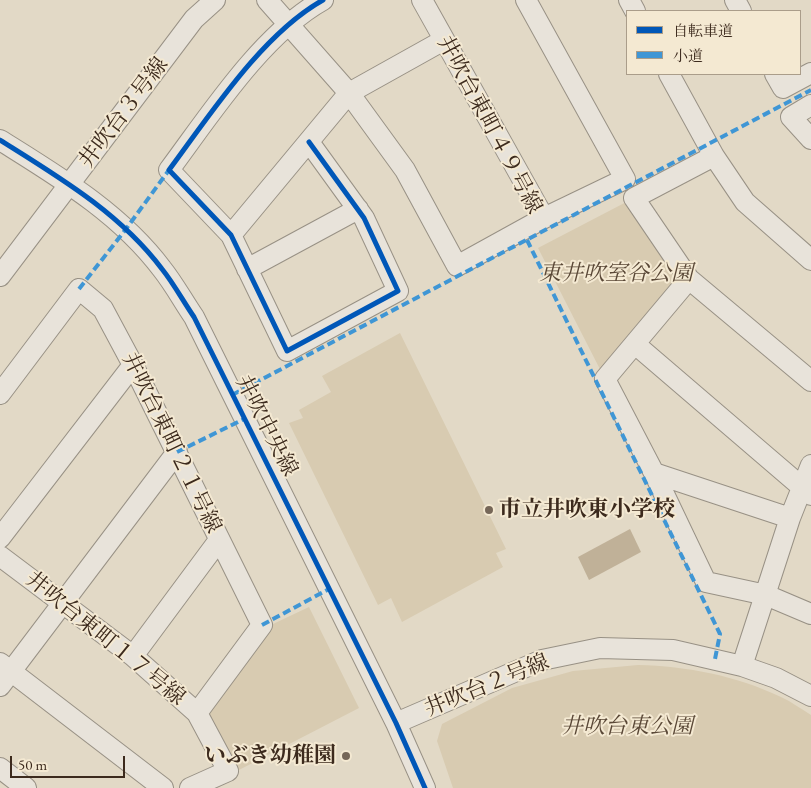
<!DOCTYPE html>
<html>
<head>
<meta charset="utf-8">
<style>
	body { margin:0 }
	#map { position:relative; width:811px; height:788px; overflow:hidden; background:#e2d9c6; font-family:"EB Garamond","Noto Serif JP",serif }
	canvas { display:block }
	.legend { position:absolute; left:626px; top:10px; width:175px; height:65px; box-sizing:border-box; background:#f4e9d2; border:1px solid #aa9d8a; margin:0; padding:6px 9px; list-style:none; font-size:15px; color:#3c2a1d }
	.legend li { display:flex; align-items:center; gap:10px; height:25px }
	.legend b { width:25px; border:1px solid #aa9d8a }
	.scale { position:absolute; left:10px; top:756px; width:115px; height:22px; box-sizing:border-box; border:2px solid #3c2a1d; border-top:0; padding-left:6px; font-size:15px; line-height:18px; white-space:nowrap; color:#3c2a1d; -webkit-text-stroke:4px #f4e9d2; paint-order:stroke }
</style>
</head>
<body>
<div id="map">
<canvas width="811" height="788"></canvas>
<ul class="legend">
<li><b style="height:6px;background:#0057b8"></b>自転車道</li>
<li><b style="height:6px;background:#3f96d5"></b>小道</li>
</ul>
<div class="scale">50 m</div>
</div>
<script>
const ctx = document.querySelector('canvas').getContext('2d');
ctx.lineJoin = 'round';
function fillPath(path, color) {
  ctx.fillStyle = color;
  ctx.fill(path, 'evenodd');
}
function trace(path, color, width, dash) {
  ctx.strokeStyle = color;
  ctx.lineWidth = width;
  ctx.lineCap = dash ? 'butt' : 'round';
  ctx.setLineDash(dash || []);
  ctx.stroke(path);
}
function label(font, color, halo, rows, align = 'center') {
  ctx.font = font + ' "EB Garamond","Noto Serif JP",serif';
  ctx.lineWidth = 4;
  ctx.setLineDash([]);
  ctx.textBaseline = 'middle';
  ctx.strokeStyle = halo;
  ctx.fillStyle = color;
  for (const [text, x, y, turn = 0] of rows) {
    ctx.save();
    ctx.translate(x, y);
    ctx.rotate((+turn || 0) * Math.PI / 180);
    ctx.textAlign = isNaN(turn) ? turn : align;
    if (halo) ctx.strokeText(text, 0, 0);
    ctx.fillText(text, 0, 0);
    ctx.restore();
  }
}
fillPath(new Path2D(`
	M634,198l55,81 -84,100 -67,-131z
	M400,333l106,216 -10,4 7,14 -101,55 -11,-24 -13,7 -89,-182 14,-5 -4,-8 32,-18 -9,-16z
	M309,607l50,101 -122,63 -29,-50v-11l65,-86z
	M638,665c49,1 99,11 143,32 11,5 20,12 30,18v73h-358l-16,-47 5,-17 70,-36 61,-17z`), '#d8cbb1');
fillPath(new Path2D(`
	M630,529l11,23 -52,28 -11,-23z`), '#c0b198');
const minor = new Path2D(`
	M267,0l82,93 56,77 52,96 87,-48 -122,-218
	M526,0l99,179 -81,39
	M629,0l6,11
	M735,0l6,11
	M669,74l45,82 31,46 66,58
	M775,74l8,14 28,-15
	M811,105l-20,12 20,22
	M0,140c59,37 120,73 162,129 12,15 21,32 32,48l202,406 29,65
	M309,142l55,76 34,73 -111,60 -56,-116 -62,-65c41,-55 93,-136 154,-170
	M714,156l-80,42 55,81 122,102
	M231,235l118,-142 95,-53
	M247,269l111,-60
	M0,276l194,-257 21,-19
	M689,279l-84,100 49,94 52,109 60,13 45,19
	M635,344l176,151
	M0,394l79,-105 24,20 30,56 129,260 -65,88
	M654,473l136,45
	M0,538l133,-173
	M0,556l133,100 64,57 31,58 -38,17
	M133,656l86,-116
	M0,663l163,125
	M742,666l48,-148 21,-53
	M0,686l177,-234
	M396,723l146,-63 58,-12 73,2 69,16 34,12 35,18
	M0,768l26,20`);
trace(minor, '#989185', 22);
trace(minor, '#e8e3da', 20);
trace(new Path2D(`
	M527,240l193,394 -5,25
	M79,289l47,-60 43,-59
	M232,395l579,-305
	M177,452l67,-33
	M262,625l67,-36`), '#3f96d5', 4, [8, 4]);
trace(new Path2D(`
	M0,140c59,37 120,73 162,129 12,15 21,32 32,48l202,406 29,65
	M309,142l55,76 34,73 -111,60 -56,-116 -62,-65c41,-55 93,-136 154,-170`), '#0057b8', 5);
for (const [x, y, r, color] of [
	[489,510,5,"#766758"],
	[346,756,5,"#766758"]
]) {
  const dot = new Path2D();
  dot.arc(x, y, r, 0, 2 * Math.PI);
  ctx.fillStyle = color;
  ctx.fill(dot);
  trace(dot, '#f4e9d2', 2);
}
label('22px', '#3c2a1d', '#f4e9d2', [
	["井吹台３号線",124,113,-53],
	["井吹台東町４９号線",489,125,62],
	["井吹中央線",266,426,63],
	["井吹台東町２１号線",171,443,64],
	["井吹台東町１７号線",105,639,39],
	["井吹台２号線",487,686,-22]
]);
label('italic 22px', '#5a4837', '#f4e9d2', [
	["東井吹室谷公園",616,274],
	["井吹台東公園",627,727]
]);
label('bold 22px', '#3c2a1d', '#f4e9d2', [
	["市立井吹東小学校",499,510],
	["いぶき幼稚園",336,756,"right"]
], 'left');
</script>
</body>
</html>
